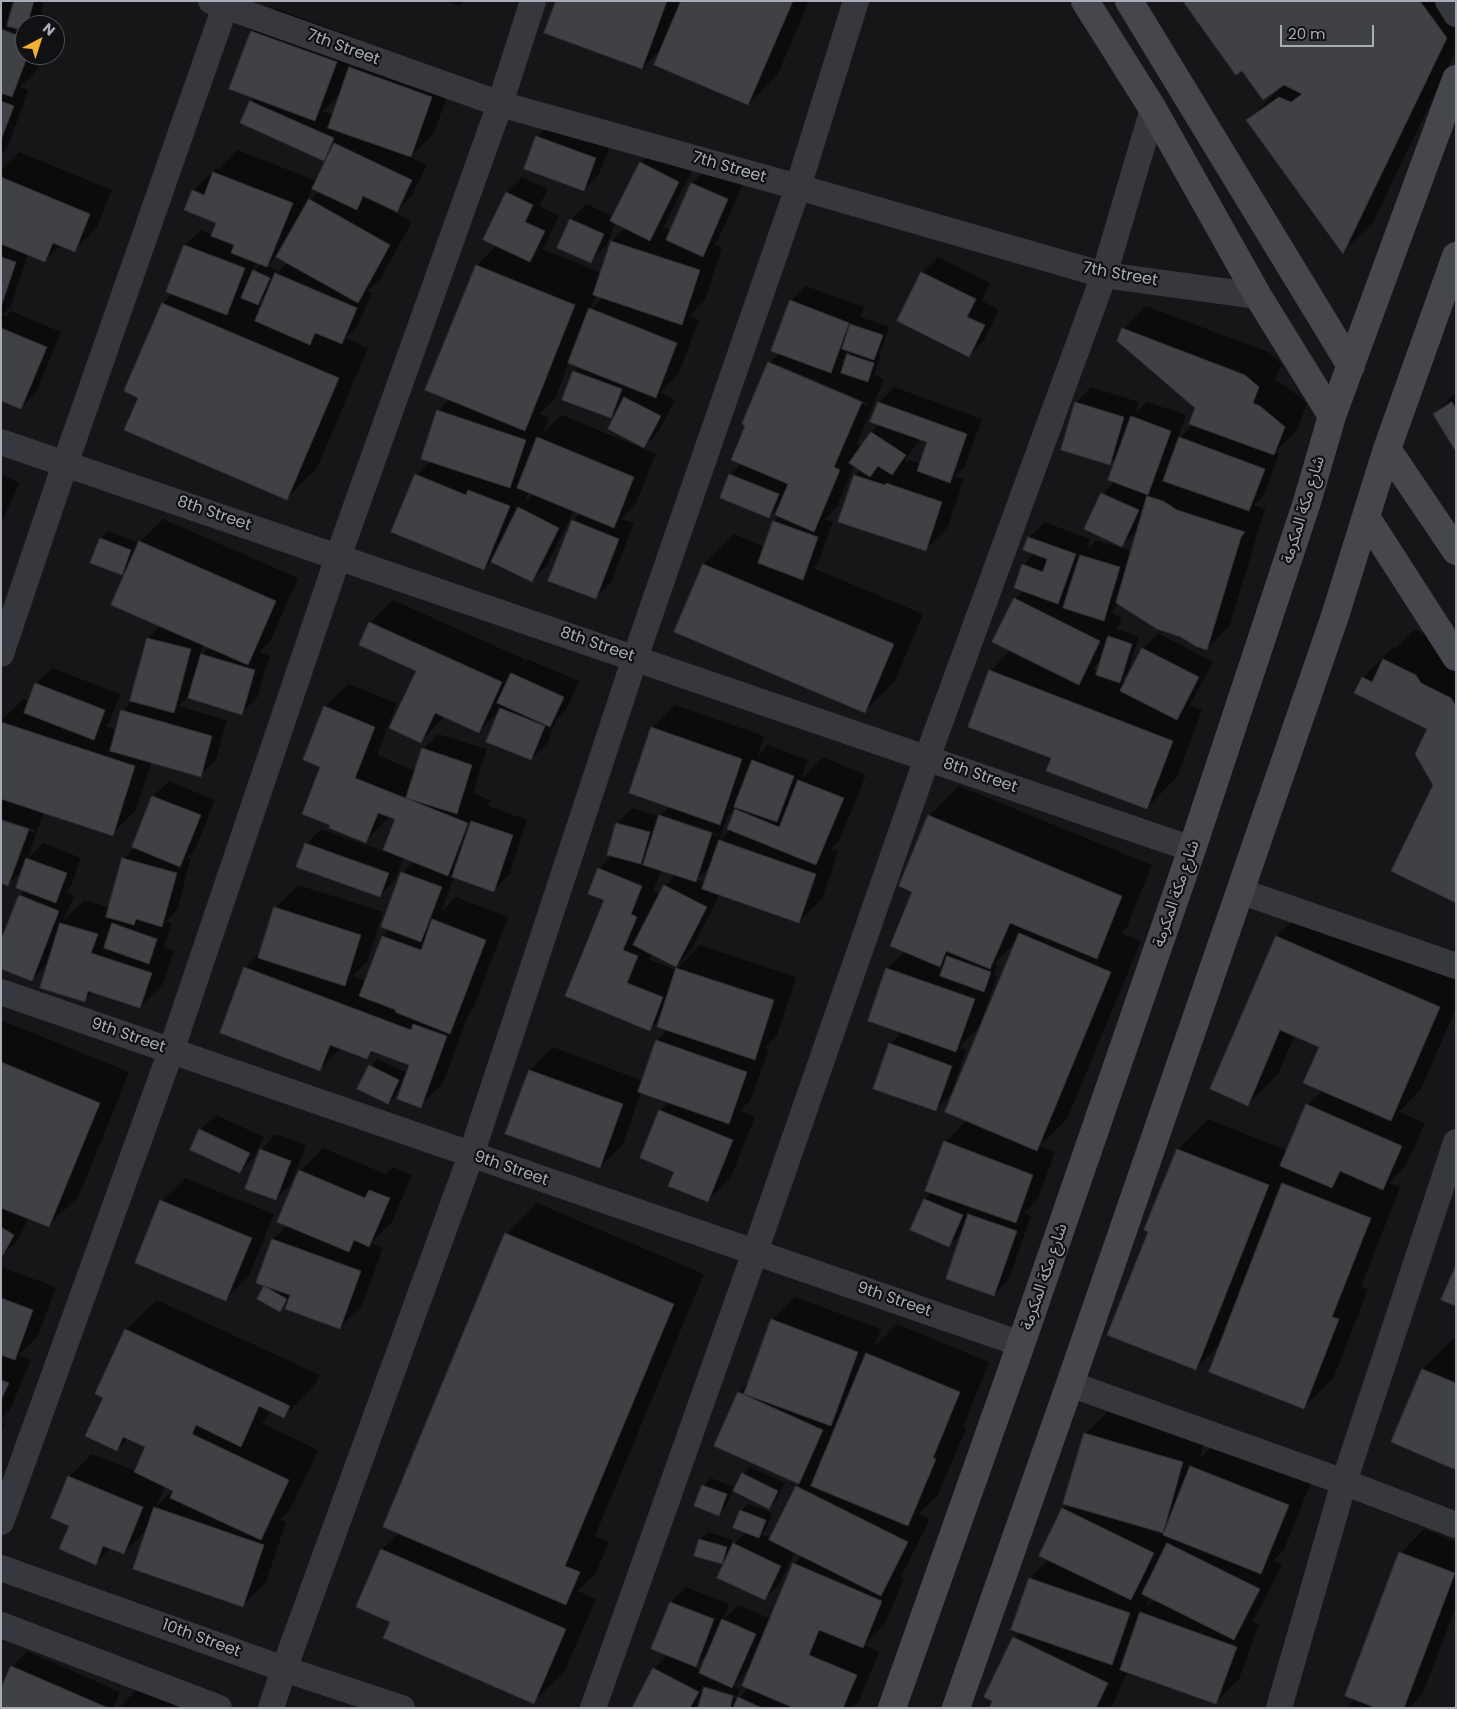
<!DOCTYPE html>
<html>
<head>
<meta charset="utf-8">
<style>
	body { margin:0 }
	#map { position:relative; width:1457px; height:1709px; overflow:hidden; background:#161618; font-family:Poppins,sans-serif }
	canvas { display:block }
	.frame { position:absolute; inset:0; border:2px solid #a8adb8; pointer-events:none }
	.north { position:absolute; left:15px; top:15px; width:50px; height:50px; box-sizing:border-box; background:#111113; border:1px solid #4d4f55; border-radius:50%; rotate:40deg; font-size:14px; font-weight:700; line-height:20px; text-align:center; color:#a8adb8 }
	.north::after { content:''; display:block; margin:auto; width:18px; height:22px; background:#f2b134; clip-path:polygon(50% 0,100% 100%,50% 72%,0 100%) }
	.scale { position:absolute; left:1280px; top:25px; width:94px; height:22px; box-sizing:border-box; border:2px solid #a8adb8; border-top:0; padding-left:6px; font-size:15px; line-height:18px; white-space:nowrap; color:#a8adb8; -webkit-text-stroke:4px #111113; paint-order:stroke }
</style>
</head>
<body>
<div id="map">
<canvas width="1457" height="1709"></canvas>
<div class="frame"></div>
<div class="north">N</div>
<div class="scale">20 m</div>
</div>
<script>
const ctx = document.querySelector('canvas').getContext('2d');
ctx.lineJoin = 'round';
function fillPath(path, color) {
  ctx.fillStyle = color;
  ctx.fill(path, 'evenodd');
}
function trace(path, color, width, dash) {
  ctx.strokeStyle = color;
  ctx.lineWidth = width;
  ctx.lineCap = dash ? 'butt' : 'round';
  ctx.setLineDash(dash || []);
  ctx.stroke(path);
}
function label(font, color, halo, rows, align = 'center') {
  ctx.font = font + ' Poppins,"Noto Sans Arabic",sans-serif';
  ctx.lineWidth = 4.5;
  ctx.setLineDash([]);
  ctx.textBaseline = 'middle';
  ctx.strokeStyle = halo;
  ctx.fillStyle = color;
  for (const [text, x, y, turn = 0] of rows) {
    ctx.save();
    ctx.translate(x, y);
    ctx.rotate((+turn || 0) * Math.PI / 180);
    ctx.textAlign = isNaN(turn) ? turn : align;
    if (halo) ctx.strokeText(text, 0, 0);
    ctx.fillText(text, 0, 0);
    ctx.restore();
  }
}
fillPath(new Path2D(`
	M1,1h43l-3,12 15,5 -3,7h-28v30h17l-7,18 -15,14 8,3 -20,57 -7,7v-57l4,-4 -4,-1z
	M447,1h17l-5,5z
	M557,1h252l-31,73 -30,30 -85,-57 -21,21z
	M1184,1h272v49l-83,172 -30,30 -95,-132 33,-33 -39,-18z
	M275,8l84,31 -12,32 26,-26 82,29 -21,59 -24,24 17,8 -15,30 -17,17 17,10 -32,57 -12,12 4,2 -15,34 -11,11 22,10 -51,120 -31,31 -146,-102 -14,-6 37,-88 10,-10 -5,-2 17,-46 16,-15 12,5 5,-13 -25,-31 23,-23 3,1 18,-19 80,31 14,-29 -8,7 -82,-37 10,-21 4,-4 -25,-9 22,-57zM341,93l-8,22 -10,-4zM312,188l7,3 -13,13zM277,256l11,6 -14,14 3,-6 -10,-4zM256,262l5,2 -10,10zM267,294l-3,9 -4,-1z
	M552,121l59,21 -12,32 -15,16 -47,-53z
	M656,147l38,19 -29,58 -3,3 10,3 20,-46 15,-16 36,16 -25,56 -4,5 8,2 -17,53 -16,16 10,4 -20,53 -19,19 15,8 -16,31 -15,16 -25,-39 -8,8 -37,-44 5,-6 -10,-4 -14,37 -16,15 10,3 -6,16 19,-18 94,39 -20,49 -15,16 13,4 -23,60 -16,15 -22,-77 8,-8 -7,-3 -27,55 -15,15 -40,-19 -9,8 -67,-94 15,-14 7,-50 12,-12 27,-134 20,-20 -12,-6 22,-47 15,-15 26,12 -9,17 20,10 -14,29 -3,4 60,24 10,-32 14,-14 -10,-5 -10,24 -16,15 -19,-41 15,-16 27,12 28,-54zM596,295l7,2 -12,12zM529,491l5,2 -10,10z
	M19,152l93,38 -15,37 -23,23 -13,-5 -16,16 -17,-7 -17,52 -9,9 4,1 5,-5 50,21 -25,60 -15,16 -20,-9v-229z
	M938,257l52,26 -8,18 17,9 -15,30 -15,15 -70,-34 23,-48z
	M806,286l58,21 -4,10 29,10 -8,24 -3,3 3,1 -7,20 10,4 -27,65 5,3 10,-15 8,-8 -1,-21 15,-16 88,32 -17,47 -10,10 9,3 -16,48 -23,23 -85,-29 16,-46 5,-5 -7,-5 -17,42 -12,12 8,3 -15,41 -5,5 110,46 -28,67 -30,30 -161,-147 30,-30 31,13 9,-25 6,-6 1,-12 -12,12 -39,-41 12,-12 27,-100 11,-10 11,-52zM848,350l4,1 -4,4 -2,8 -5,-2 5,-4zM779,365l89,38 -1,3 -88,-38zM921,439l8,3 -8,22 -11,-4 -2,2 -4,-1z
	M1146,306l122,46 14,12 -7,16 8,4 24,19 -10,27 -22,22 4,2 -15,41 -10,10 12,4 -2,3 -34,113 -23,23 -88,-45 -8,9 11,6 -5,11 22,8 -12,37 -5,5 5,2 16,-32 15,-16 55,29 -23,43 12,5 -25,67 -30,31 -94,-50 -63,-87 21,-21 4,-51 9,-9 -1,-25 12,-12 -6,-15 15,-16 46,17 -3,10 9,-9 36,11 7,-22 -17,16 -36,-17 17,-34 12,-13 3,-26 -8,8 -34,-60 15,-16 48,15 -4,12 12,-12 39,13 -9,26 17,-17 3,-16 -74,-79zM1102,659l-3,12 -6,-2z
	M1456,393v57l-22,-36z
	M1,474l19,9 -19,40z
	M163,519l135,59 -27,62 -12,12 11,3 -13,43 -16,15 -53,-16 -10,9 49,14 -11,40 -16,15 -48,-14 -17,50 -23,23 -78,-26 -1,2 10,4 -16,46 16,-17 38,15 -10,28 -6,6 9,4 -11,25 22,-21 25,8 13,-49 12,-12h-2l20,-51 16,-15 46,19 -20,50 -7,7 3,1 -14,52 -11,11 6,3 -8,23 10,3 -11,34 -23,23 -47,-15 -8,8 -35,-39 -19,19 -11,-84 5,-6 -1,-22 -16,16 -6,-2 -1,1v-62l33,12 1,-3 -34,-12v-97l22,-22 7,2 6,-17 16,-16 68,26 -11,29 -4,3 12,4 6,-19 10,-11 15,-62 13,-13 -31,-60 -8,8 -21,-35 7,-7 31,12zM203,644l7,3 -11,11z
	M393,600l131,59 -2,6 5,-6 52,22 -13,29 -10,10 -9,24 -16,15 -31,-49 -22,22 -33,-16 -24,25 -4,-71 -47,-47z
	M1415,629l31,16 10,11v245l-21,-116 -6,-57 -66,-50 30,-31 3,1z
	M348,684l49,19 -20,52 39,16 7,-22 15,-15 49,15 -14,44 17,7 -2,6 39,14 -18,55 -15,15 -40,-13 -13,35 15,-15 52,20 -35,92 -4,4 -26,70 -23,23 -16,-30 -8,19 -8,7 -18,-36 7,-7 30,14 4,-8 -37,-14 -7,7 -26,-10 -21,21 -75,-101 17,-17 13,-43 23,-23 85,27 -16,50 -14,14 13,5 17,-45 7,-7 -7,-2 20,-55 11,-11 -10,-4 -9,23 -15,15 -74,-51 15,-15 63,22 12,-32 -6,-3 -24,25 -35,-17 -10,-58 4,-59z
	M675,705l89,31 -7,21 11,-12 40,15 -6,18 21,-21 43,18 -27,66 -8,8 7,2 -16,48 -23,23 -79,-28 -29,56 -15,16 -24,-13 -2,7 26,10 24,-25 96,32 -19,58 -12,13 4,1 -18,50 -11,12 15,6 -24,60 -23,23 -33,-28 -15,-61 9,-9 -28,-10 -18,52 -23,23 -93,-34 23,-63 23,-23 90,34 14,-40 11,-12 -8,-10 -10,10 -83,-33 38,-96 -6,-31 14,-14 4,-32 15,-15 28,8 10,-10 -18,-78zM739,804l-10,24 2,1 -12,13 8,-25h-1zM668,817l51,17 -1,2 -50,-16zM712,865l-7,18 -8,-4zM662,869l14,5 -11,12 -5,9 -7,-4z
	M959,786l193,79 -25,62 -6,6 20,8 -74,178 -27,27 15,6 -17,47 -14,14 7,3 -22,63 -15,16 -30,-64 -15,14 -24,-46 7,-7 13,-50 22,-22 51,-180 -24,23 4,2 -4,10 3,1 -18,51 -20,21 7,2 -15,44 -16,16 -45,-66 12,-12 -15,-63 18,-18 9,-60 15,-75z
	M1307,906l149,64v38l-35,81 -22,23 26,11 -19,42 -17,18 11,4 -39,100 7,2 -34,88 -30,30 -83,-64 -25,26 -46,-137 -4,-2 32,-81 30,-30 80,32 19,-46 16,-15 -3,-44 -25,-11 -17,39 -30,30 -37,-15 66,-153z
	M1,1020l128,52 -50,124 -31,30 -19,-8 -12,23 -15,15z
	M216,1115l48,22 -9,19 -15,16 -40,-42z
	M276,1134l30,11 -15,38 -15,16 -15,-49z
	M323,1148l63,26 7,-7 19,8 -20,47 -21,21 12,5 -21,57 -23,23 -49,-28 -11,10 -14,-23 2,-2 -9,-3 15,-43 15,-14 12,-54z
	M185,1178l89,36 -25,62 -23,23 -64,-98z
	M537,1203l167,71 -109,262 14,6 -13,31 -18,18 18,8 -32,73 -31,30 -141,-81 -34,-15 24,-57 17,-16 108,-299z
	M1,1267l55,20 -18,49 -19,19 12,5 -21,50 -9,8z
	M795,1297l86,32 -7,18 23,-23 92,38 -26,65 3,2 -28,66 -19,19 11,5 -26,52 -4,5 4,2 -19,46 -21,21 15,7 -20,49 -7,7h-153l1,-7 -4,7h-63l21,-39 14,-15 -15,-6 18,-46 15,-15 43,17 -6,16 15,-15 33,14 23,-55 9,-9 -8,-4 -15,32 -15,16 -36,-44 -7,7 -21,-23 7,-7 25,8 -2,7 15,-15 -5,-21 7,-7 24,9 -6,16 -5,5 10,5 26,-52 3,-4 -84,-38 23,-53 10,-10 23,-62zM825,1456l-4,8 -3,-1zM709,1652l-8,18 -7,-3zM751,1667l-2,20 -10,12 -2,1v-1l-29,-9v-3l30,9 2,-7 -8,-3z
	M157,1300l163,75 -6,11 -30,30 -12,-5 -10,12 56,27 -27,58 -11,12 6,2 -20,60 -23,23 -95,-77 -24,25 -13,-5 -16,15 -25,-38 -1,-48 23,-23 43,17 12,-24 -19,-9 -11,12 -13,-52 22,-68zM165,1486l8,4 -17,17z
	M1453,1339l3,1v128l-63,-26 30,-73z
	M1108,1411l97,28 -5,19 14,-14 97,38 -27,68 -11,11 9,4 -25,50 -6,6 8,3 -20,55 -23,23 -88,-30 -17,36h-121l24,-70 6,-6 10,-54 19,-19 14,-50 5,-5 17,-70zM1151,1579l-4,9 -4,-2zM1150,1597l5,2 -9,9z
	M1,1422l4,1 -4,10z
	M750,1467l35,16 -9,17 -7,7 -36,-18 -7,18 -8,7 -15,-28 8,-8 25,10 7,-14z
	M1424,1529l32,13v64l-33,87 -14,14 3,1h-66l9,-9 -8,-4 54,-142z
	M27,1651l93,41 -7,16h-104l3,-41z
	M140,1686l58,22h-79z`), '#0007');
const building = new Path2D(`
	M14,1h20l-7,24h-2v6l-18,-5z
	M556,1h111l-25,68 -98,-36z
	M681,1h112l-45,104 -94,-40z
	M1183,1h237l27,37 -104,216 -97,-134 33,-23 12,5 11,-8 -18,-9 -21,15 -21,-29 -6,4z
	M1,29l24,9v17h3l-16,42 -11,-4z
	M251,31l86,31 -22,59 -86,-32z
	M349,67l83,30 -21,60 -83,-29z
	M1,101l13,5 -13,34z
	M250,101l84,37 -10,23 -84,-38z
	M536,136l60,22 -12,33 -60,-22z
	M334,143l78,37 -15,32 -34,-16 -6,14 -45,-21z
	M640,162l39,20 -29,59 -40,-20z
	M213,172l80,31 -26,64 -36,-14 3,-8 -23,-9 5,-13 -32,-13 8,-20 12,5z
	M1,177l89,37 -15,38 -22,-9 -8,19 -44,-18z
	M691,183l37,16 -25,58 -37,-17z
	M506,192l27,13 -8,17 20,9 -15,31 -47,-22z
	M309,199l81,46 -32,58 -82,-46z
	M570,219l34,15 -13,29 -34,-15z
	M611,241l89,29 -18,55 -89,-30z
	M184,245l61,23 -18,47 -61,-23z
	M1,257l15,5 -15,45z
	M476,265l99,40 -50,126 -100,-41z
	M253,270l17,8 -12,27 -17,-7z
	M921,272l55,27 -9,18 18,8 -16,32 -72,-36z
	M275,273l82,35 -15,36 -27,-11 -5,12 -55,-24z
	M790,300l59,23 -18,50 -60,-22z
	M162,303l177,75 -52,122 -163,-70 14,-32 -14,-7z
	M589,308l88,35 -21,55 -88,-35z
	M850,324l33,11 -9,25 -32,-11z
	M1,328l46,19 -26,62 -20,-8z
	M1122,328l123,47 14,12 -6,16 7,3 25,21 -11,28 -85,-31 6,-16 -78,-67z
	M847,354l27,9 -6,19 -27,-9z
	M768,362l94,40 -28,65 6,3 -26,62 -39,-17 13,-31 -57,-24 14,-34 -3,-2z
	M573,371l49,18 -11,29 -49,-18z
	M624,397l37,19 -17,32 -36,-19z
	M878,402l89,32 -17,49 -33,-12 10,-29 -57,-20z
	M1075,402l49,15 -14,48 -49,-15z
	M1452,402l4,7v43l-23,-38z
	M437,410l89,30 -16,48 -89,-29z
	M1131,416l40,15 -23,64 -40,-15z
	M871,432l35,23 -14,20 -14,-9 -8,11 -21,-14z
	M537,437l97,40 -20,51 -97,-40z
	M1179,437l86,32 -16,42 -86,-30z
	M415,474l51,21 2,-5 42,16 -26,64 -93,-38z
	M729,474l50,20 -10,24 -49,-20z
	M854,475l31,10 1,-2 56,19 -16,49 -88,-29z
	M1101,493l38,17 -17,37 -38,-18z
	M1147,496l16,5 14,9 68,22 -4,5 -34,113 -12,-4 -14,-9 -24,-8 -41,-26z
	M518,507l41,21 -27,54 -41,-20z
	M572,520l47,19 -23,60 -48,-18z
	M773,521l45,16 -15,43 -45,-17z
	M1028,537l48,17 -18,50 -44,-16 8,-24 21,8 4,-13 -24,-9z
	M100,538l31,12 -9,25 -32,-12z
	M139,541l137,60 -28,64 -137,-60z
	M1080,555l40,12 -16,54 -41,-13z
	M703,564l191,80 -29,69 -191,-81z
	M1014,598l86,43 -21,44 -87,-43z
	M369,622l133,60 -23,51 -44,-20 -14,30 -32,-15 27,-57 -57,-26z
	M1108,636l24,8 -12,39 -24,-8z
	M147,638l44,11 -17,64 -44,-12z
	M1142,648l57,29 -22,43 -57,-29z
	M201,654l54,16 -13,45 -54,-17z
	M1383,659l33,16 5,8 30,15 5,8v197l-65,-32 42,-86 -18,-31 12,-25 -73,-36 8,-16 10,5z
	M989,670l184,71 -26,68 -101,-38 5,-13 -83,-31z
	M511,673l53,24 -14,30 -53,-24z
	M35,683l70,27 -11,30 -70,-27z
	M324,706l51,21 -20,51 113,45 -20,53 -65,-26 12,-31 -17,-6 -12,30 -37,-15 1,-3 -28,-11 18,-47 -17,-7z
	M500,708l45,18 -14,34 -45,-18z
	M121,710l91,26 -11,41 -91,-26z
	M1,722l134,44 -22,70 -112,-37z
	M651,727l91,32 -22,66 -91,-32z
	M422,748l50,17 -15,49 -51,-16z
	M752,760l42,16 -17,46 -43,-15z
	M798,780l46,18 -28,67 -89,-36 8,-20 44,18z
	M152,796l49,19 -21,52 -48,-20z
	M659,815l53,18 -16,49 -53,-17z
	M928,815l194,81 -25,63 -87,-36 -20,46 -44,-18 -6,16 -50,-21 22,-54 -13,-6z
	M1,820l28,9 -21,57 -7,-3z
	M471,821l42,14 -19,57 -42,-15z
	M616,823l34,9 -9,32 -34,-9z
	M719,840l97,34 -17,49 -97,-34z
	M305,843l84,30 -9,24 -84,-30z
	M26,858l41,15 -11,30 -40,-15z
	M122,858l55,15 -15,54 -26,-8 -2,6 -28,-8z
	M598,868l44,18 -11,28 6,3 -14,33 15,6 -11,27 36,14 -13,34 -85,-35 39,-96 -16,-6z
	M401,872l41,15 -21,55 -40,-15z
	M664,885l43,22 -31,60 -43,-22z
	M19,895l40,16 -27,70 -31,-12v-29z
	M274,907l87,28 -16,51 -87,-28z
	M432,919l54,21 -36,94 -55,-22 1,-2 -37,-14 23,-60 39,14z
	M60,923l38,11 -7,19 61,20 -12,35 -52,-17 -3,11 -45,-14z
	M112,923l45,16 -8,25 -45,-16z
	M1019,933l92,39 -74,179 -92,-39z
	M1276,936l164,71 -49,114 -88,-38 16,-36 -39,-17 -32,76 -38,-17z
	M947,956l44,16 -7,20 -44,-16z
	M244,967l167,63 2,-6 34,12 -26,72 -24,-9 12,-34 -38,-14 -4,8 -37,-14 -10,26 -100,-38z
	M676,968l98,32 -19,60 -98,-33z
	M886,968l89,31 -19,53 -88,-31z
	M656,1040l91,32 -18,52 -91,-32z
	M889,1043l63,23 -16,45 -63,-22z
	M1,1062l99,41 -51,124 -48,-19z
	M369,1065l30,15 -11,24 -31,-15z
	M529,1070l94,34 -23,64 -95,-34z
	M1306,1104l96,42 -19,44 -43,-19 -8,17 -52,-22z
	M659,1110l74,30 -25,62 -40,-16 6,-14 -34,-14z
	M199,1129l51,24 -10,20 -50,-23z
	M944,1141l89,34 -17,48 -91,-32z
	M260,1149l31,12 -15,39 -31,-11z
	M1177,1149l92,36 -73,185 -89,-35 41,-103 -4,-2z
	M299,1170l66,28 4,-8 21,8 -21,49 -15,-7 -5,12 -72,-30z
	M1282,1183l89,35 -39,99 7,2 -35,90 -95,-37z
	M924,1199l39,16 -14,32 -39,-17z
	M160,1200l92,38 -26,63 -91,-38z
	M968,1214l49,17 -23,65 -48,-17z
	M1,1227l13,8 -12,22h-1z
	M505,1233l169,71 -109,262 15,6 -14,33 -183,-78z
	M272,1239l89,32 -21,58 -55,-20 5,-14 -34,-12z
	M1456,1265v41l-15,-6z
	M264,1286l23,13 -7,13 -23,-13z
	M1,1298l32,12 -18,50 -14,-5z
	M771,1319l87,33 -27,74 -87,-32z
	M125,1329l165,77 -6,12 -25,-12 -18,41 -45,-22 -4,9 97,46 -28,60 -91,-42 3,-7 -39,-19 11,-25 -22,-10 -6,14 -32,-15 18,-38 -8,-4z
	M866,1353l94,39 -27,66 3,1 -28,67 -97,-40z
	M1422,1369l34,14v87l-65,-28z
	M1,1380l8,3 -8,17z
	M738,1392l85,38 -24,54 -85,-38z
	M1084,1433l99,29 -20,71 -100,-29z
	M1190,1466l99,39 -28,69 -98,-39z
	M742,1473l36,18 -9,18 -36,-18z
	M68,1476l75,31 -19,47 -21,-8 -7,19 -37,-16 10,-23 -18,-8z
	M702,1485l25,9 -8,22 -25,-10z
	M796,1486l112,56 -27,54 -112,-56z
	M154,1507l110,38 -21,62 -110,-38z
	M1062,1508l92,45 -23,47 -92,-44z
	M740,1510l26,10 -7,18 -26,-10z
	M699,1539l28,8 -5,17 -28,-8z
	M733,1543l48,23 -16,34 -48,-22z
	M1167,1543l93,46 -26,51 -92,-46z
	M381,1549l185,80 -32,75 -151,-66 7,-16 -34,-15z
	M1399,1552l56,21 -51,135h-28l-31,-12z
	M793,1563l89,38 -19,47 -44,-18 -10,25 48,20 -14,33h-49l-52,-22z
	M1029,1578l101,35 -18,52 -101,-35z
	M670,1602l44,17 -18,48 -45,-18z
	M1140,1612l97,35 -21,57 -96,-34z
	M722,1619l34,15 -24,54 -33,-15z
	M1013,1637l95,46 -12,25h-107l3,-7 -8,-4z
	M11,1666l95,41 -1,1h-99l-5,-2v-18z
	M653,1668l46,24 -9,16h-58z
	M704,1687l29,9 -3,12h-32z
	M738,1697l24,11h-29z`);
fillPath(building, '#404145');
trace(building, '#303034', 1);
trace(new Path2D(`
	M211,1l289,103 298,83 306,88 154,21
	M1448,1l8,13
	M1,442l1191,407
	M1,654l64,-190 162,-463
	M1240,891l216,75
	M1,992l1020,352
	M1070,1384l274,98 112,43
	M1,1522l170,-471 167,-494 162,-453 33,-103
	M1,1568l283,101 118,39
	M1,1625l218,83
	M271,1708l13,-39 187,-514 164,-497 163,-471 58,-186
	M593,1708l162,-456 172,-494 177,-483 49,-166
	M1279,1708l65,-226 112,-340`), '#37383d', 26);
trace(new Path2D(`
	M1085,1l68,108 105,187 74,120
	M1129,1l222,365
	M1387,449l69,102
	M1366,517l90,140
	M892,1708l129,-364 171,-495 115,-347 25,-86 124,-337
	M956,1708l114,-324 265,-768 52,-167 69,-193`), '#45474d', 28);
label('16px', '#a8adb8', '#111113', [
	["7th Street",343,48,20],
	["7th Street",729,168,16],
	["7th Street",1120,275,10],
	["شارع مكة المكرمة",1304,510,-73],
	["8th Street",214,514,19],
	["8th Street",597,645,19],
	["8th Street",980,776,19],
	["شارع مكة المكرمة",1177,894,-71],
	["9th Street",128,1036,19],
	["9th Street",511,1169,19],
	["شارع مكة المكرمة",1045,1277,-71],
	["9th Street",894,1300,19],
	["10th Street",201,1639,20]
]);
</script>
</body>
</html>
